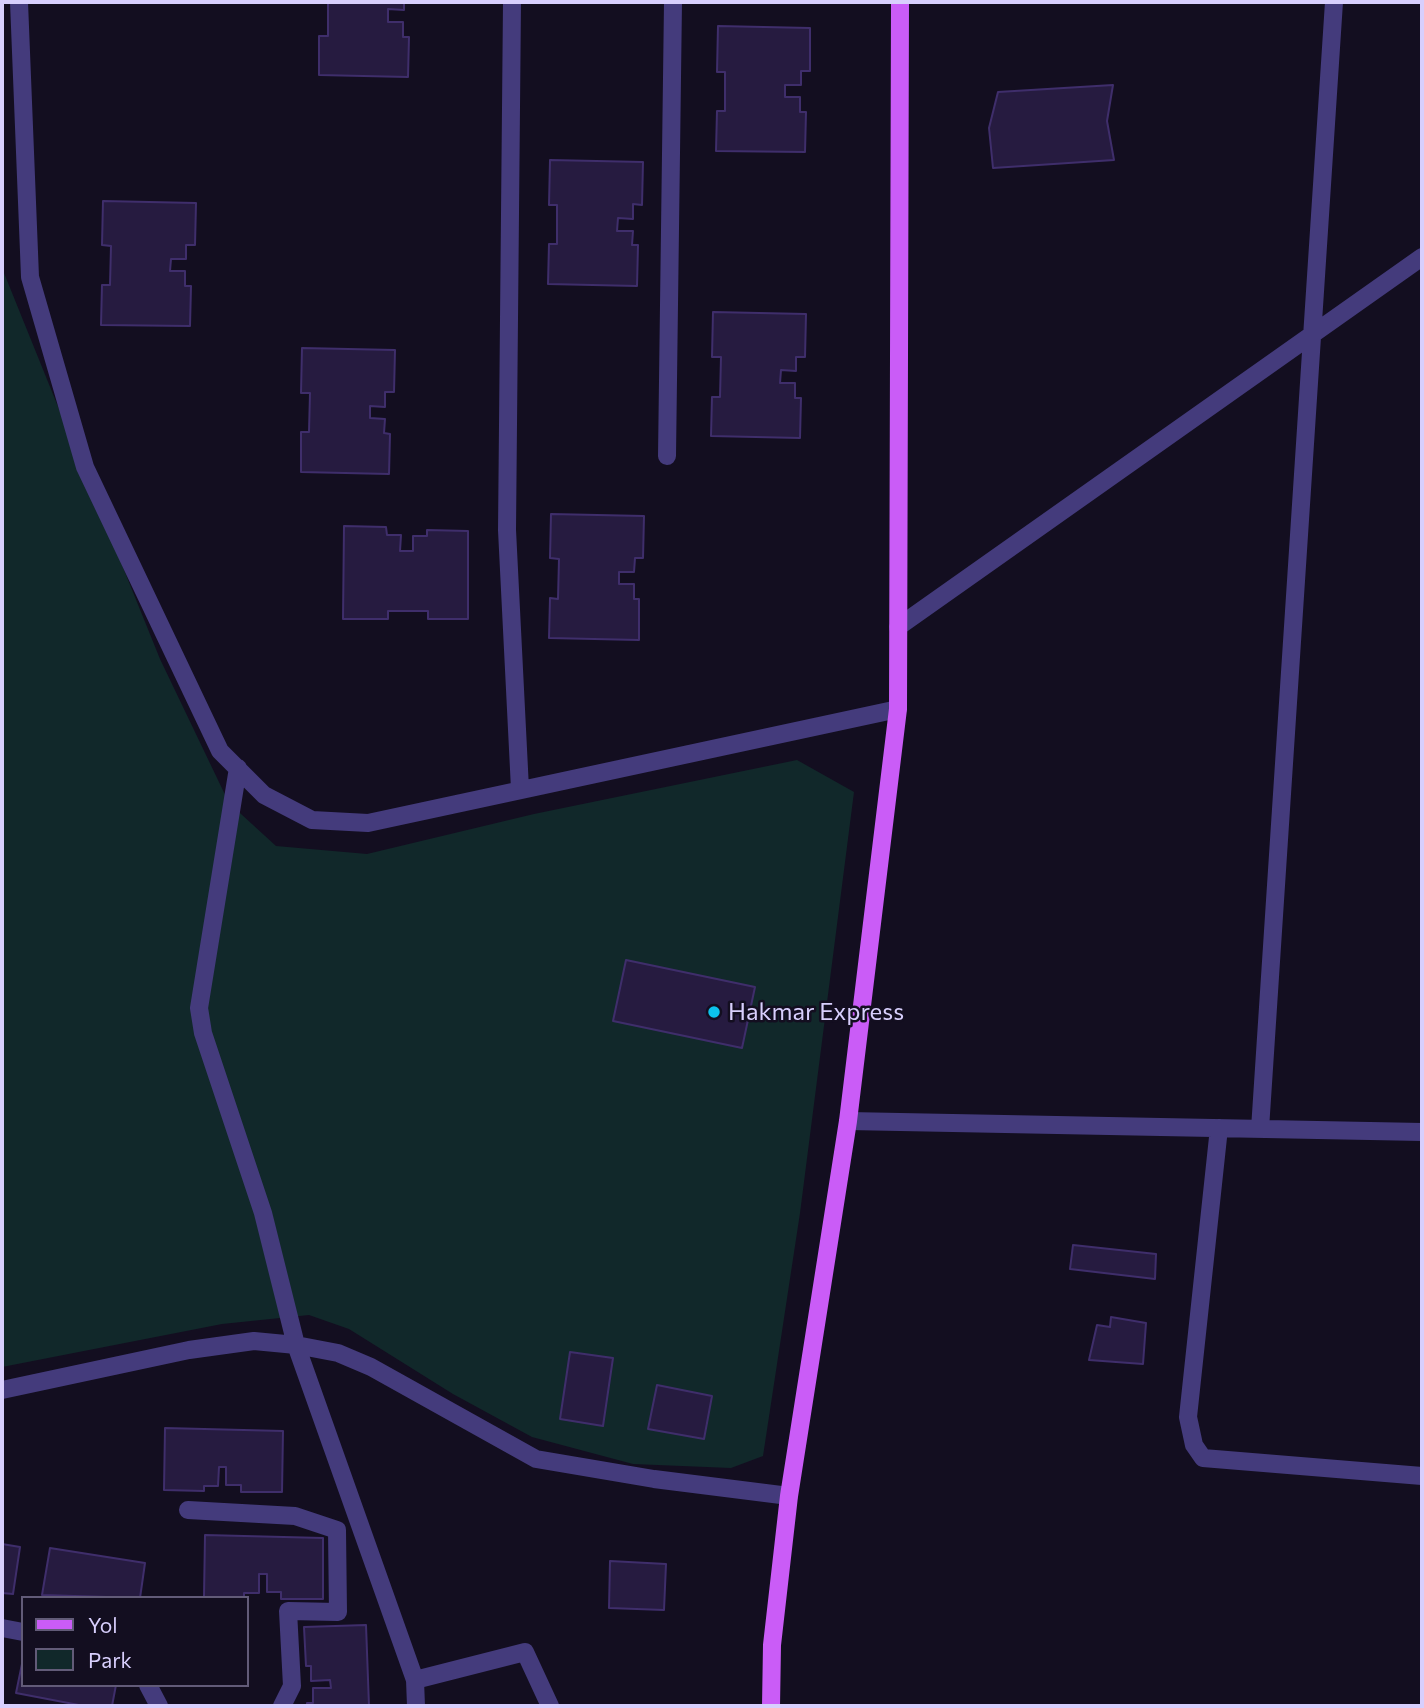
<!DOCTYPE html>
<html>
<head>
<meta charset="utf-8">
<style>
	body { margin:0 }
	#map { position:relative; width:1424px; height:1708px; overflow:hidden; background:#130e20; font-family:Commissioner,sans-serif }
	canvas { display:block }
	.frame { position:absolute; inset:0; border:4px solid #d8cffd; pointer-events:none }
	.legend { position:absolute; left:21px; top:1596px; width:228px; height:91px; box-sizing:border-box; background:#130e20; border:2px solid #625b78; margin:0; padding:9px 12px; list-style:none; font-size:21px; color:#d8cffd }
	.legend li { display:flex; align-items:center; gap:14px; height:35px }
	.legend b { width:35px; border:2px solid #625b78 }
</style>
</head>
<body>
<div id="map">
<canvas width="1424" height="1708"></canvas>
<div class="frame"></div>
<ul class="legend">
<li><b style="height:9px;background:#ca5cf7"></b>Yol</li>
<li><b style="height:19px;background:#11282a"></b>Park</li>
</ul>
</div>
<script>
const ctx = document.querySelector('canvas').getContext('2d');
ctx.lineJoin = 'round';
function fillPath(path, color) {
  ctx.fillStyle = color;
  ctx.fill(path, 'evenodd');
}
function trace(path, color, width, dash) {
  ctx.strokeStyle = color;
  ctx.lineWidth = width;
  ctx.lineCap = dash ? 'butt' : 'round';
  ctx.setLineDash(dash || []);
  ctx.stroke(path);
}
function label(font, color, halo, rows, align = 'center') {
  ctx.font = font + ' Commissioner,sans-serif';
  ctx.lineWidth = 5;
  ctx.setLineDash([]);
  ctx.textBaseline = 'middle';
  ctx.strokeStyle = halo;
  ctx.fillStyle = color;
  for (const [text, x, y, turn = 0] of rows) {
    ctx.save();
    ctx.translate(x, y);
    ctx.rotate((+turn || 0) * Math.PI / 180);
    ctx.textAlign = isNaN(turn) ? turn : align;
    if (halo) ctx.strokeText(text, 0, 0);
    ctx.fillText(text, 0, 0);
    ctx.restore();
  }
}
fillPath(new Path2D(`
	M2,253l2,20 156,386 69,144 47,43 91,8 167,-40 263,-54 57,32 -54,421 -37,243 -32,12 -98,-4 -101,-27 -79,-43 -104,-65 -40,-14 -87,9 -220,43z`), '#11282a');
const building = new Path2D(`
	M328,2h76v8l-16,-1v13h15v15h6l-1,40 -89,-2v-39h9z
	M718,26l92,2v43h-9v14h-16v12h15v15h6l-1,40 -89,-1 1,-40h8v-39h-8z
	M1113,85l-6,36 7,39 -121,8 -4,-40 9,-36z
	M550,160l93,2 -1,43 -9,-1v15l-15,-1 -1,13h16l-1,14h6l-1,41 -89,-2 1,-40h8v-39h-8z
	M103,201l93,2 -1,42h-9v14h-15l-1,12h15v15h6l-1,40 -89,-1 1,-40h8l1,-39 -9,-1z
	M713,312l93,2 -1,43h-9v14l-15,-1 -1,13h15v15h6l-1,40 -89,-2 1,-39h8l1,-40h-9z
	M302,348l93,2 -1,42h-9v15l-15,-1v12l15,1 -1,14 6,1 -1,40 -88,-2v-40h8l1,-39h-9z
	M551,514l93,2 -1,42h-8l-1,14h-15v12h15v15h5v41l-90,-2 1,-40 8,1 1,-40 -9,-1z
	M344,526l42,1 1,8h14l-1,16h13v-15h14v-6l41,1v88h-40v-8h-40v8h-45z
	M626,960l129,27 -13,61 -129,-27z
	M1073,1245l83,9 -1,25 -85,-10z
	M1111,1317l35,6 -3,41 -54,-4 8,-35 13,2z
	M570,1352l43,6 -10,68 -43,-7z
	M657,1385l55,11 -8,43 -56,-10z
	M165,1428l118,3 -1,61h-41v-7h-15v-18h-7l-1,19h-14v5l-40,-1z
	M205,1535l118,3v61h-42v-7h-14v-18h-8v19h-15v5l-40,-1z
	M2,1544l18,3 -7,47 -11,-1z
	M50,1548l95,15 -5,35 -98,-3z
	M610,1561l56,3 -2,46 -55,-2z
	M366,1625l3,81h-62v-3h6v-15h18l-1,-8 -19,1v-15h-5l-2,-39z
	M23,1659v26h93l-4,21h-28l-68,-13z`);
fillPath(building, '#261b40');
trace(building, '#3f2e6b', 2);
trace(new Path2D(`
	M19,2l11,275 55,190 135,284 44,44 48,25 56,3 530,-114
	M512,2l-5,528 13,259
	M667,456l6,-454
	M898,627l524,-370
	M238,768l-39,240 4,25 60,180 33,132 119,335 1,26
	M848,1121l574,11
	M1219,1128l-31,289 6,28 9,13 219,18
	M1260,1129l74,-1127
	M2,1390l187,-40 65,-9 42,4 42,8 33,14 165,92 118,20 135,17
	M188,1510l107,6 42,14 1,82 -50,-1 4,75 -10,20
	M2,1628l21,4
	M415,1680l110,-28 25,54
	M148,1685l11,21`), '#443b7c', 18);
trace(new Path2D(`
	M771,1706l1,-61 17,-149 59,-375 50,-412 2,-707`), '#ca5cf7', 18);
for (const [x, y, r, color] of [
	[714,1012,7,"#0cc2ec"]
]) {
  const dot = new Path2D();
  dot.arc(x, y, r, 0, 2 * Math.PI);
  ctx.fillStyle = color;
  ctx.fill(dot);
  trace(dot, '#130e20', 2.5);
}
label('24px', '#d8cffd', '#130e20', [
	["Hakmar Express",728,1012]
], 'left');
</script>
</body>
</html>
